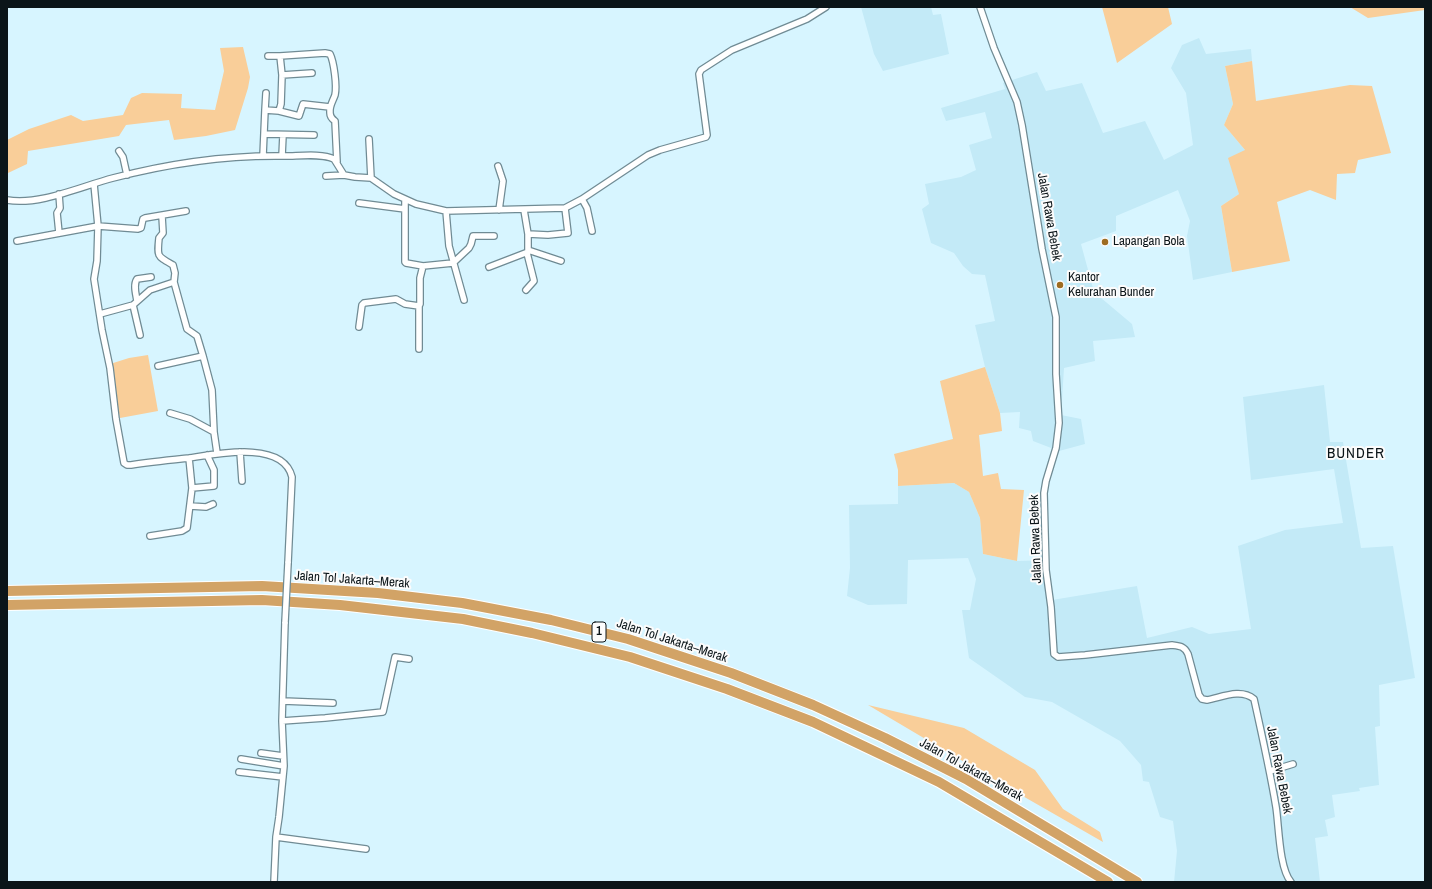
<!DOCTYPE html>
<html>
<head>
<meta charset="utf-8">
<style>
	body { margin:0 }
	#map { position:relative; width:1432px; height:889px; overflow:hidden; background:#d7f5ff; font-family:"Archivo Narrow",sans-serif }
	canvas { display:block }
	.frame { position:absolute; inset:0; border:8px solid #0b1519; pointer-events:none }
</style>
</head>
<body>
<div id="map">
<canvas width="1432" height="889"></canvas>
<div class="frame"></div>
</div>
<script>
const ctx = document.querySelector('canvas').getContext('2d');
ctx.lineJoin = 'round';
function fillPath(path, color) {
  ctx.fillStyle = color;
  ctx.fill(path, 'evenodd');
}
function trace(path, color, width, dash) {
  ctx.strokeStyle = color;
  ctx.lineWidth = width;
  ctx.lineCap = dash ? 'butt' : 'round';
  ctx.setLineDash(dash || []);
  ctx.stroke(path);
}
function label(font, color, halo, rows, align = 'center') {
  ctx.font = font + ' "Archivo Narrow",sans-serif';
  ctx.lineWidth = 4;
  ctx.setLineDash([]);
  ctx.textBaseline = 'middle';
  ctx.strokeStyle = halo;
  ctx.fillStyle = color;
  for (const [text, x, y, turn = 0] of rows) {
    ctx.save();
    ctx.translate(x, y);
    ctx.rotate((+turn || 0) * Math.PI / 180);
    ctx.textAlign = isNaN(turn) ? turn : align;
    if (halo) ctx.strokeText(text, 0, 0);
    ctx.fillText(text, 0, 0);
    ctx.restore();
  }
}
fillPath(new Path2D(`
	M861,7h70l2,8 8,-1 8,40 -66,17 -9,-17z
	M1199,38l7,16 45,-5 1,12 -27,5 8,38 -9,21 21,25 -6,44 -18,12 11,66 -39,8 -6,-44 3,-15 -12,-31 -62,26v15l-35,13 13,48 38,32 3,13 -42,4 2,20 -31,7 -3,47 20,4 4,25 -26,7 -26,-10 -2,-10 -12,-3 1,-16 -20,1 -15,-46 -10,-42 20,-4 -10,-46 -13,-1 -9,-8 -9,-13 -23,-10 -9,-34 7,-5 -4,-20 36,-7 15,-7 -7,-25 23,-7 -7,-26 -39,9 -5,-13 64,-19 -2,-6 34,-11 9,19 36,-8 21,50 42,-12 19,39 29,-15 -7,-52 -15,-25 11,-23z
	M1324,385l6,57h13l18,106 32,-2 22,132 -36,7 1,41 -5,1 4,58 -20,3 1,3 -28,4 3,22 -10,3 3,16 -13,2 5,44h-146l3,-31 -4,-30 -13,-4 -11,-35 -6,-1 -2,-16 -21,-24 -68,-39 -27,-5 -56,-39 -7,-48h8l6,-31 -8,-21 -60,2 -1,44 -39,1 -21,-9 3,-28 -1,-63 49,-1v-18l56,-3 15,9 11,26 3,36 34,7 31,-1 4,40 85,-14 10,52 45,-11 17,7 42,-5 -13,-83 47,-16 58,-7 -9,-54 -83,11 -8,-83z`), '#c3eaf7');
fillPath(new Path2D(`
	M1102,7h66l4,17 -55,39z
	M1350,7h75v3l-57,8z
	M243,47l7,30 -2,11 -13,42 -29,6 -32,4 -5,-20 -43,5 -7,11 -91,15 -1,13 -19,9 -1,-33 22,-11 42,-14 12,6 40,-6 8,-17 11,-5 40,1 -1,14 34,2 9,-39 -4,-23z
	M1252,61l4,40 94,-16 22,1 19,67 -33,7 -3,13 -18,1 -1,26 -26,-10 -33,12 13,59 -58,11 -11,-66 18,-12 -11,-36 17,-8 -21,-25 9,-21 -8,-38z
	M148,355l10,56 -38,7 -10,-54 19,-6z
	M985,367l15,46 2,18 -23,4 4,41 15,-3 3,16 23,1 -7,71 -34,-7 -3,-36 -11,-26 -15,-9 -56,3v-16l-4,-16 59,-15 -13,-58z
	M868,705l96,23 71,42 28,39 37,23 3,10 -110,-63z`), '#f9ce99');
const minor = new Path2D(`
	M980,7l14,41 23,54 5,23 20,124 14,68v57l3,49 -3,25 -10,33 -2,12 2,77 5,37 3,47 4,3 27,-2 87,-10c8,1 12,1 16,9l11,41 3,4 5,1c15,-3 34,-12 47,-1 8,36 16,72 22,108 3,19 3,61 15,75
	M268,56h12
	M282,75l-2,-19 45,-3 5,1c4,8 7,32 5,41 -2,6 -6,11 -5,18 0,4 2,6 5,8l2,41
	M265,110l1,-17
	M279,111l20,5 4,-12 27,3
	M265,134l49,1
	M369,139l2,39
	M119,151l4,6 4,18
	M263,156l2,-46 14,1 2,-7 1,-29 30,-2
	M282,156l1,-21
	M498,166l5,15 -4,29
	M326,176l18,-1
	M94,184l4,42 -1,35 -3,18 8,51 8,38 6,51 8,44 3,2h4c19,-3 39,-5 58,-7 27,-4 94,-18 103,19l-4,86
	M582,199l5,9 5,23
	M7,200c32,6 75,-14 106,-22 57,-15 114,-23 172,-22 14,0 37,-3 49,3l10,16 11,2 16,1 23,16 22,10 30,7 119,-3 17,-9 66,-44 12,-5 46,-13 1,-2 -8,-61 2,-4 31,-20 75,-31 19,-12
	M359,203l46,6
	M446,211l3,35 15,54
	M162,216l1,17 -4,5c-2,19 -2,18 14,27l2,8 -1,9
	M59,233l-2,-20 3,-5 -1,-14
	M528,234l20,1 20,-2 -3,-25
	M17,241l81,-15 40,3 3,-1 2,-9 2,-1 41,-7
	M528,250l33,11
	M423,266l30,-3 16,-15 2,-4 2,-8h21
	M489,267l39,-15v-18l-4,-24
	M526,290l8,-9 -7,-28
	M137,301c-1,-7 -4,-16 0,-22l14,-2
	M133,305l7,30
	M419,306v43
	M100,314l33,-9 17,-15 24,-8 13,47 10,7 6,20
	M359,327l3,-22 2,-2 32,-4 9,5 14,2 1,-2v-26l3,-12 -17,-3 -1,-1v-63
	M158,366l45,-10 9,34 2,42
	M170,413l20,6 24,13 3,21
	M240,452l2,29
	M192,488l22,-2v-16l-7,-15
	M190,506l16,1 7,-3
	M150,536l32,-5 5,-3 5,-40 -3,-30
	M283,701l50,2
	M282,721l43,-3 58,-6 12,-55 14,2
	M261,753l22,3
	M241,759l43,7
	M1270,771l23,-7
	M239,772l44,5
	M276,837l90,12
	M274,882l2,-45 3,-20 5,-51 -2,-45 3,-99`);
const motorway = new Path2D(`
	M7,591l255,-5 116,7 84,10 89,17 77,19 103,34 82,32 72,33 81,41 171,103
	M7,605l255,-5 78,5 123,14 69,14 98,24 97,32 86,33 126,60 169,100`);
trace(minor, '#708b94', 8);
trace(motorway, '#fff', 12);
trace(minor, '#fff', 5.5);
trace(motorway, '#d2a366', 10);
const minorBridge = new Path2D(`
	M285,622l3,-59`);
trace(minorBridge, '#708b94', 8, []);
trace(minorBridge, '#fff', 5.5);
for (const [x, y, r, color] of [
	[1105,242,4,"#9e6c21"],
	[1060,285,4,"#9e6c21"]
]) {
  const dot = new Path2D();
  dot.arc(x, y, r, 0, 2 * Math.PI);
  ctx.fillStyle = color;
  ctx.fill(dot);
  trace(dot, '#fcfcfc', 1.5);
}
for (const [x, y, w] of [
	[599,632,14]
]) {
  const box = new Path2D();
  box.roundRect(x - w / 2, y - 10, w, 20, 3);
  ctx.fillStyle = '#fcfcfc';
  ctx.fill(box);
  trace(box, '#0b1519', 1);
}
label('bold 12px', '#0b1519', null, [
	["1",599,632]
]);
label('13px', '#0b1519', '#fcfcfc', [
	["Jalan Rawa Bebek",1049,217,80],
	["Jalan Rawa Bebek",1036,539,-92],
	["Jalan Tol Jakarta–Merak",352,580,4],
	["Jalan Tol Jakarta–Merak",672,641,18],
	["Jalan Tol Jakarta–Merak",971,770,29],
	["Jalan Rawa Bebek",1279,770,79]
]);
label('13px', '#0b1519', '#fcfcfc', [
	["Lapangan Bola",1113,242],
	["Kantor",1068,278],
	["Kelurahan Bunder",1068,293]
], 'left');
ctx.letterSpacing = '1px';
label('15px', '#0b1519', '#fcfcfc', [
	["BUNDER",1356,454]
]);
ctx.letterSpacing = '0px';
</script>
</body>
</html>
